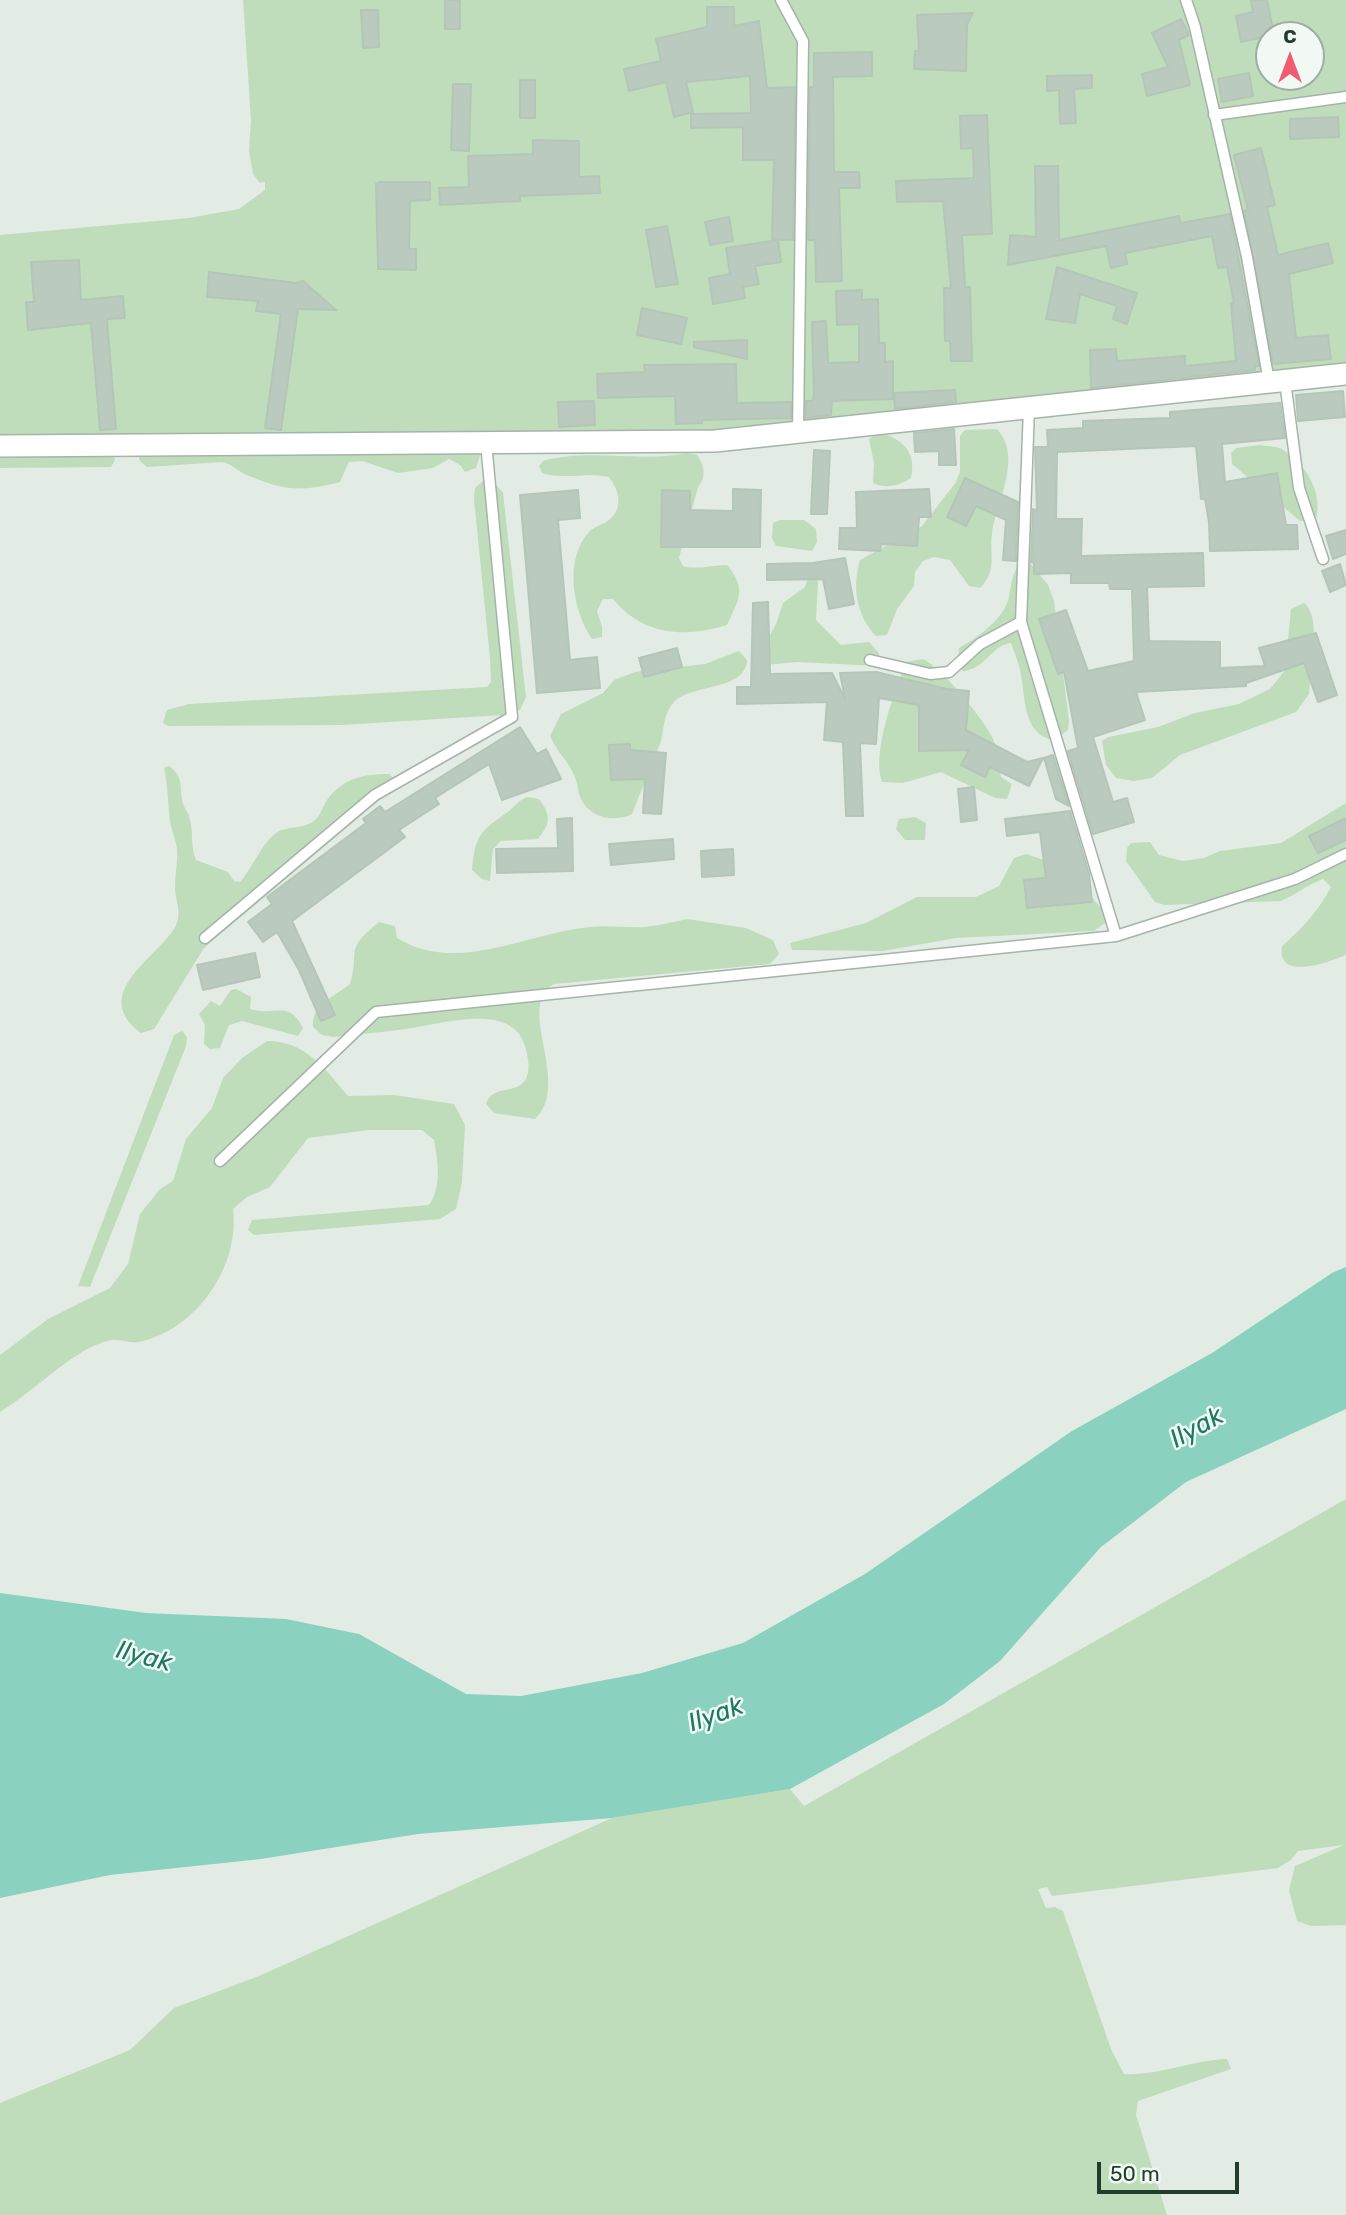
<!DOCTYPE html>
<html>
<head>
<meta charset="utf-8">
<style>
	body { margin:0 }
	#map { position:relative; width:1346px; height:2215px; overflow:hidden; background:#e2ece4; font-family:Rubik,sans-serif }
	canvas { display:block }
	.north { position:absolute; left:1255px; top:21px; width:70px; height:70px; box-sizing:border-box; background:#f2f8f3; border:2px solid #9fada3; border-radius:50%; rotate:0deg; font-size:19px; font-weight:700; line-height:28px; text-align:center; color:#223d2b }
	.north::after { content:''; display:block; margin:auto; width:24px; height:32px; background:#f05c71; clip-path:polygon(50% 0,100% 100%,50% 72%,0 100%) }
	.scale { position:absolute; left:1097px; top:2162px; width:142px; height:32px; box-sizing:border-box; border:4px solid #223d2b; border-top:0; padding-left:9px; font-size:21px; line-height:24px; white-space:nowrap; color:#223d2b; -webkit-text-stroke:5px #f2f8f3; paint-order:stroke }
</style>
</head>
<body>
<div id="map">
<canvas width="1346" height="2215"></canvas>
<div class="north">С</div>
<div class="scale">50 m</div>
</div>
<script>
const ctx = document.querySelector('canvas').getContext('2d');
ctx.lineJoin = 'round';
function fillPath(path, color) {
  ctx.fillStyle = color;
  ctx.fill(path, 'evenodd');
}
function trace(path, color, width, dash) {
  ctx.strokeStyle = color;
  ctx.lineWidth = width;
  ctx.lineCap = dash ? 'butt' : 'round';
  ctx.setLineDash(dash || []);
  ctx.stroke(path);
}
function label(font, color, halo, rows, align = 'center') {
  ctx.font = font + ' Rubik,sans-serif';
  ctx.lineWidth = 5;
  ctx.setLineDash([]);
  ctx.textBaseline = 'middle';
  ctx.strokeStyle = halo;
  ctx.fillStyle = color;
  for (const [text, x, y, turn = 0] of rows) {
    ctx.save();
    ctx.translate(x, y);
    ctx.rotate((+turn || 0) * Math.PI / 180);
    ctx.textAlign = isNaN(turn) ? turn : align;
    if (halo) ctx.strokeText(text, 0, 0);
    ctx.fillText(text, 0, 0);
    ctx.restore();
  }
}
fillPath(new Path2D(`
	M243,0h1103v374l-631,67 -233,8 -6,19 -11,4 -5,-7 -11,-6 -16,9 -35,5 -36,-12 -13,1 -9,20c-39,10 -55,9 -93,-7 -10,-4 -14,-11 -25,-13l-75,5 -8,-7v-6h-26l2,6 -4,7 -111,1v-233l189,-17 50,-9 26,-19v-8l-5,1 -7,-9 -4,-23 2,-31zM1269,35h42v42h-42z
	M997,429c26,28 0,71 -5,104 -3,22 6,37 -12,55l-11,-2 -19,-26 -16,-3 -11,4 -8,11 -1,14 -17,23 -10,26 -11,1c-20,-21 -24,-50 -16,-76l62,-34 34,-44 4,-10v-36l5,-6z
	M878,433c25,4 39,21 33,45 -12,8 -25,11 -38,5l1,-20 -5,-24z
	M1260,445c7,1 16,1 22,4 24,15 41,43 34,70l-16,2 -68,-57 -1,-11 5,-5z
	M687,453l10,2c7,10 10,21 1,32l-19,71 4,8c14,4 29,-1 44,-1 20,24 12,34 0,60 -41,13 -84,11 -114,-26h-10l-6,12 5,16v10l-10,2c-19,-27 -29,-81 -2,-108 5,-5 13,-6 19,-11 15,-12 10,-30 0,-43 -22,-5 -47,3 -67,-4l-3,-7 4,-5c47,-13 96,2 144,-8z
	M483,481l14,5 6,7 23,204 -6,13 -17,5 -162,10 -173,1 -5,-3 4,-13 22,-6 298,-17 4,-5 -1,-24 -16,-159 1,-11z
	M780,520h24l12,9 1,13 -5,9 -36,-5 -4,-8 1,-15z
	M1030,563l18,22 6,16 15,120 -1,9 -14,10c-33,-5 -28,-46 -34,-70 -2,-9 -6,-18 -9,-27 -21,3 -25,26 -48,28l-5,-4 1,-19c16,-9 37,-24 46,-40 7,-13 4,-29 13,-42z
	M815,574l3,8 -2,38 25,25 28,-3 10,11v13l-82,-4 -33,3 -8,-6 20,-35 7,-21 22,-16 4,-12z
	M1304,603c18,13 7,69 5,91l-13,18 -116,43 -28,23 -18,3 -18,-3 -10,-13 -4,-24 6,-4 50,-10 37,-14 44,-9 31,-15 15,-19 6,-61z
	M739,651l8,9c-2,32 -56,23 -74,43 -11,13 -8,27 -13,41 -9,23 -19,47 -28,70 -18,9 -42,4 -51,-15 -4,-9 -3,-18 -8,-26 -7,-14 -17,-23 -23,-37l11,-22 42,-21 11,-13 21,-8 70,-8z
	M923,659c19,9 57,56 68,76 7,11 7,29 10,42l11,7 -5,15 -12,-1 -54,-26 -38,11 -21,-1c-11,-30 13,-90 24,-120z
	M169,766c14,10 11,19 13,34 1,6 5,11 7,16 5,15 1,30 7,44l32,12 6,9 6,1c13,-15 22,-39 36,-49 12,-8 29,-3 40,-14 5,-5 7,-13 11,-19 16,-22 37,-26 62,-26l4,4 -5,15 -184,155 -50,81 -13,4c-58,-43 32,-83 37,-114 2,-10 -3,-22 -3,-32 0,-13 3,-26 2,-38 -1,-9 -5,-18 -7,-27 -2,-18 -2,-36 -6,-54z
	M527,797l12,2c12,16 12,24 -1,40l-37,2 -8,8 -3,32 -8,-2 -10,-9c3,-33 7,-38 33,-56 9,-6 12,-13 22,-17z
	M1346,803v152c-17,7 -70,27 -64,-9 20,-17 37,-36 49,-59l-8,-8c-16,6 -26,15 -42,22l-116,4 -10,-3 -29,-41 1,-13 4,-5 19,-1 9,13 24,6 21,-3 16,-7 61,-8z
	M915,817l11,6 -1,17h-20l-9,-11 3,-10z
	M1026,854l37,12 41,45 1,12 -11,8 -138,7 -73,13 -91,-1 -2,-7 76,-20 51,-26h59l23,-11 15,-28z
	M687,919l59,9 27,12 6,14 -9,10 -216,20c-40,21 19,100 -19,135l-41,-6 -8,-9c6,-21 35,-8 41,-28 3,-7 1,-19 -1,-26 -11,-53 -91,-23 -128,-20 -22,3 -43,4 -65,7l-11,-2 -9,-8c-2,-23 23,-31 37,-43 11,-34 -8,-32 29,-62l16,4 2,12c61,37 129,-5 193,-11 18,-2 36,1 54,0 14,-1 29,-5 43,-8z
	M236,989l15,8 -1,12c26,8 38,-10 53,19l-5,8 -56,-15 -13,4 -9,23 -10,1 -6,-5 1,-19 -6,-11 12,-13 9,5 11,-16z
	M182,1031l5,6 -1,9 -90,226 -6,15 -12,-1 96,-251z
	M267,1041c39,0 58,28 81,55l46,-1 60,9 11,21 -3,57 -6,27 -16,10 -186,16 -6,-5 4,-10 177,-15c13,-19 9,-43 5,-65l-12,-10h-53l-61,8 -38,49 -23,10 -14,12c7,58 -37,121 -94,133 -9,2 -18,-3 -27,-2 -8,1 -22,7 -30,12 -28,17 -53,42 -82,60v-57l48,-36 62,-31 18,-24 12,-50 20,-25 13,-8 13,-42 26,-31 11,-30 19,-20z
	M1346,1499v426l-35,1 -14,-5 -8,-31 6,-24 49,-21 -46,6 -7,9 -13,8 -226,28 -5,-9 -9,2 8,19 9,-1 8,4 48,138 13,25c35,2 68,-14 103,-15l4,10 -93,32 -2,14 31,100h-1167v-112l130,-53 44,-42 85,-32 353,-158 178,-29 14,17z`), '#bfddbb');
fillPath(new Path2D(`
	M1346,1267v142l-160,73 -85,65 -101,114 -56,43 -154,85 -178,29 -194,16 -157,25 -151,16 -110,23v-305l146,20 140,6 73,15 107,60 55,2 121,-23 101,-30 122,-69 207,-143 140,-78 120,-80z`), '#8ad1c0');
const building = new Path2D(`
	M445,0h15v29h-15z
	M1251,0h16l7,35 -33,7 -5,-26 17,-4z
	M707,7h27v19l25,-5 8,67 28,-1 -2,153 -21,-1 2,-79h-31v-33l-52,1v-14l60,-1 -1,-37 -64,6 7,30 -19,5 -8,-35 -37,9 -5,-22 37,-8 -5,-22 51,-12z
	M361,10h17l1,37 -16,1z
	M973,13l-6,12 -1,46 -52,-2 1,-18h4l-2,-36z
	M1181,19l8,16 -10,5 11,45 -43,11 -5,-22 26,-7 -16,-34z
	M872,52v24l-39,1 1,95h25l1,16h-21l3,93 -26,1 -1,-42h-7l2,-153h4v-34z
	M1249,73l4,23 -31,6 -4,-23z
	M1092,75v13l-18,1 2,34 -16,1 -1,-34 -12,1v-15z
	M520,80h15v38h-15z
	M453,84h18l-2,67 -18,-1z
	M987,115l5,119 -30,1 3,52h5l2,74h-21l-1,-20h-5l-1,-53h7l-8,-87 -46,1 -1,-21 78,-3 -1,-30 -12,1 -1,-33z
	M1338,117l1,20 -49,2v-20z
	M533,140l46,1v36l20,-1 1,17 -80,3v5l-80,4 -1,-17 30,-1 -1,-31 65,-2z
	M1261,148l14,57 -8,2 11,48 50,-12 5,20 -44,11 7,64 32,-3 3,24 -58,5 -29,-153 4,-1 -14,-55z
	M1035,166h23l1,74 120,-24 2,7 49,-9 29,152h-4v4l-164,18 -1,-38 26,-1 1,12 68,-5v10l51,-5 -5,-58h3l-7,-36 -9,1 -6,-32 -87,17 2,11 -16,4 -5,-22 -98,19 2,-30 26,2z
	M380,182h50v18l-20,1 -1,48h7v21l-38,-1 -2,-85z
	M729,217l4,24 -23,4 -5,-23z
	M667,226l11,58 -22,3 -10,-57z
	M778,240l3,22 -26,4 4,18 -16,3 2,11 -32,6 -4,-26 21,-4 -4,-26z
	M79,260l2,40 42,-4 2,22 -18,1 9,110 -16,1 -9,-107 -63,7 -2,-28h8l-3,-40z
	M1057,267l80,26 -10,31 -14,-5 4,-13 -37,-12 -5,29 -29,-4z
	M209,272l87,11 7,-2 33,29 -38,-1 -17,121 -16,-2 16,-114 -25,-3 2,-10 -51,-4z
	M862,290v10l16,-1 1,44h6v19l8,-1v38l-61,2 -1,14 -25,3v-17h7l1,-9 -2,-70 14,-1 2,42 31,-1v-38l-22,1 -1,-34z
	M642,308l45,10 -6,26 -44,-9z
	M747,340v19l-53,-12v-5z
	M736,364l1,39 54,-1v16l-89,2v3l-26,1 -1,-28 -77,2 -1,-24 48,-2 -1,-7z
	M955,390l1,12 -61,7 -1,-16z
	M1343,391l2,26 -47,4 -2,-26z
	M594,401l1,24 -36,2 -1,-25z
	M1280,403l5,35 -63,6 3,38 52,-9 9,52h11l1,24 -88,2 -1,-29 -4,-23h-4l-5,-53 -139,6 -1,67h26l-1,37 122,-3 1,33 -57,1 2,54 71,1v26l45,-2 -6,-18 57,-15 21,62 -19,7 -14,-39 -58,20v3l-110,6 9,28 -52,17 20,65 14,-4 7,24 -41,12 -25,-83 10,-3 -14,-76 -6,2 -19,-55 27,-9 22,61 46,-10 -2,-72h-22l-1,-6h-38v-10l-37,1v-11l-3,-1 2,-53 4,2 -2,-64h13l-1,-17 36,-2v-7l87,-3v-6z
	M954,429l2,36h-17v-14l-24,1 -1,-19z
	M814,450l16,1 -3,63h-16z
	M965,478l53,24 -2,59 -13,-1 3,-40 -30,-14 -10,20 -19,-9z
	M733,489l28,1 -1,57h-99l1,-57 28,1v19l43,1z
	M929,489l2,28h-12l-2,29 -36,-2 -1,7 -41,-2 1,-21h17l-1,-36z
	M578,490l2,28 -22,2 12,140 27,-3 3,31 -63,5 -17,-198z
	M1346,530v24l-13,5 -7,-23z
	M845,558l9,46 -25,5 -6,-30 -56,1v-16l46,-1z
	M1340,564l6,21 -16,7 -8,-21z
	M768,602l2,72 62,-1 13,26 -5,-26 36,-1 71,17 22,2 -3,39 61,32 16,-4 -14,28 -39,-19 -5,10 -24,-12 8,-15 -50,1v-46l-40,-7 -3,46 -16,-1 3,73h-17l-3,-74 -19,-2 3,-38 -90,2v-17h14l2,-84z
	M677,648l5,19 -38,10 -5,-19z
	M520,727l17,27 9,-5 15,30 -59,21 -13,-36 -54,34 4,6 -40,26 6,7 -113,84 43,94 -14,6 -22,-51 -22,-38 -14,10 -15,-20 24,-18 -5,-7 99,-74 -3,-4 17,-13 5,6z
	M630,744v6l36,3 -5,61 -18,-1 2,-34 -34,1 -2,-35z
	M1053,755l16,51 -13,-7 -12,-41z
	M974,787l3,33 -16,2 -3,-33z
	M1070,811l19,63 3,28 -65,6 -3,-28 22,-2 -6,-46 -33,4 -2,-17z
	M572,818l1,53 -76,2 -1,-24 62,-1 -1,-29z
	M1346,818v22l-28,13 -9,-17z
	M673,839l1,20 -63,6 -2,-21z
	M733,849l1,26 -32,2 -1,-26z
	M255,953l5,24 -57,13 -6,-25z`);
fillPath(building, '#bacabe');
trace(building, '#b4c6b8', 2);
const service = new Path2D(`
	M781,0l22,41 -5,391
	M1186,0l9,27 52,230 22,125
	M1214,115l132,-18
	M1285,381l14,107 24,71
	M870,660l60,14 19,-2 31,-28 41,-22
	M1116,936l179,-57 51,-25
	M205,938l170,-143 137,-78 -26,-274
	M220,1161l156,-149 740,-76 -95,-314 8,-214`);
const tertiary = new Path2D(`
	M0,446l715,-5 631,-67`);
trace(service, '#a5b4a9', 13);
trace(tertiary, '#a5b4a9', 24);
trace(service, '#fff', 10);
trace(tertiary, '#fff', 21);
label('italic 26px', '#1d7864', '#f2f8f3', [
	["Ilyak",1197,1428,-29],
	["Ilyak",144,1657,15],
	["Ilyak",716,1715,-20]
]);
</script>
</body>
</html>
